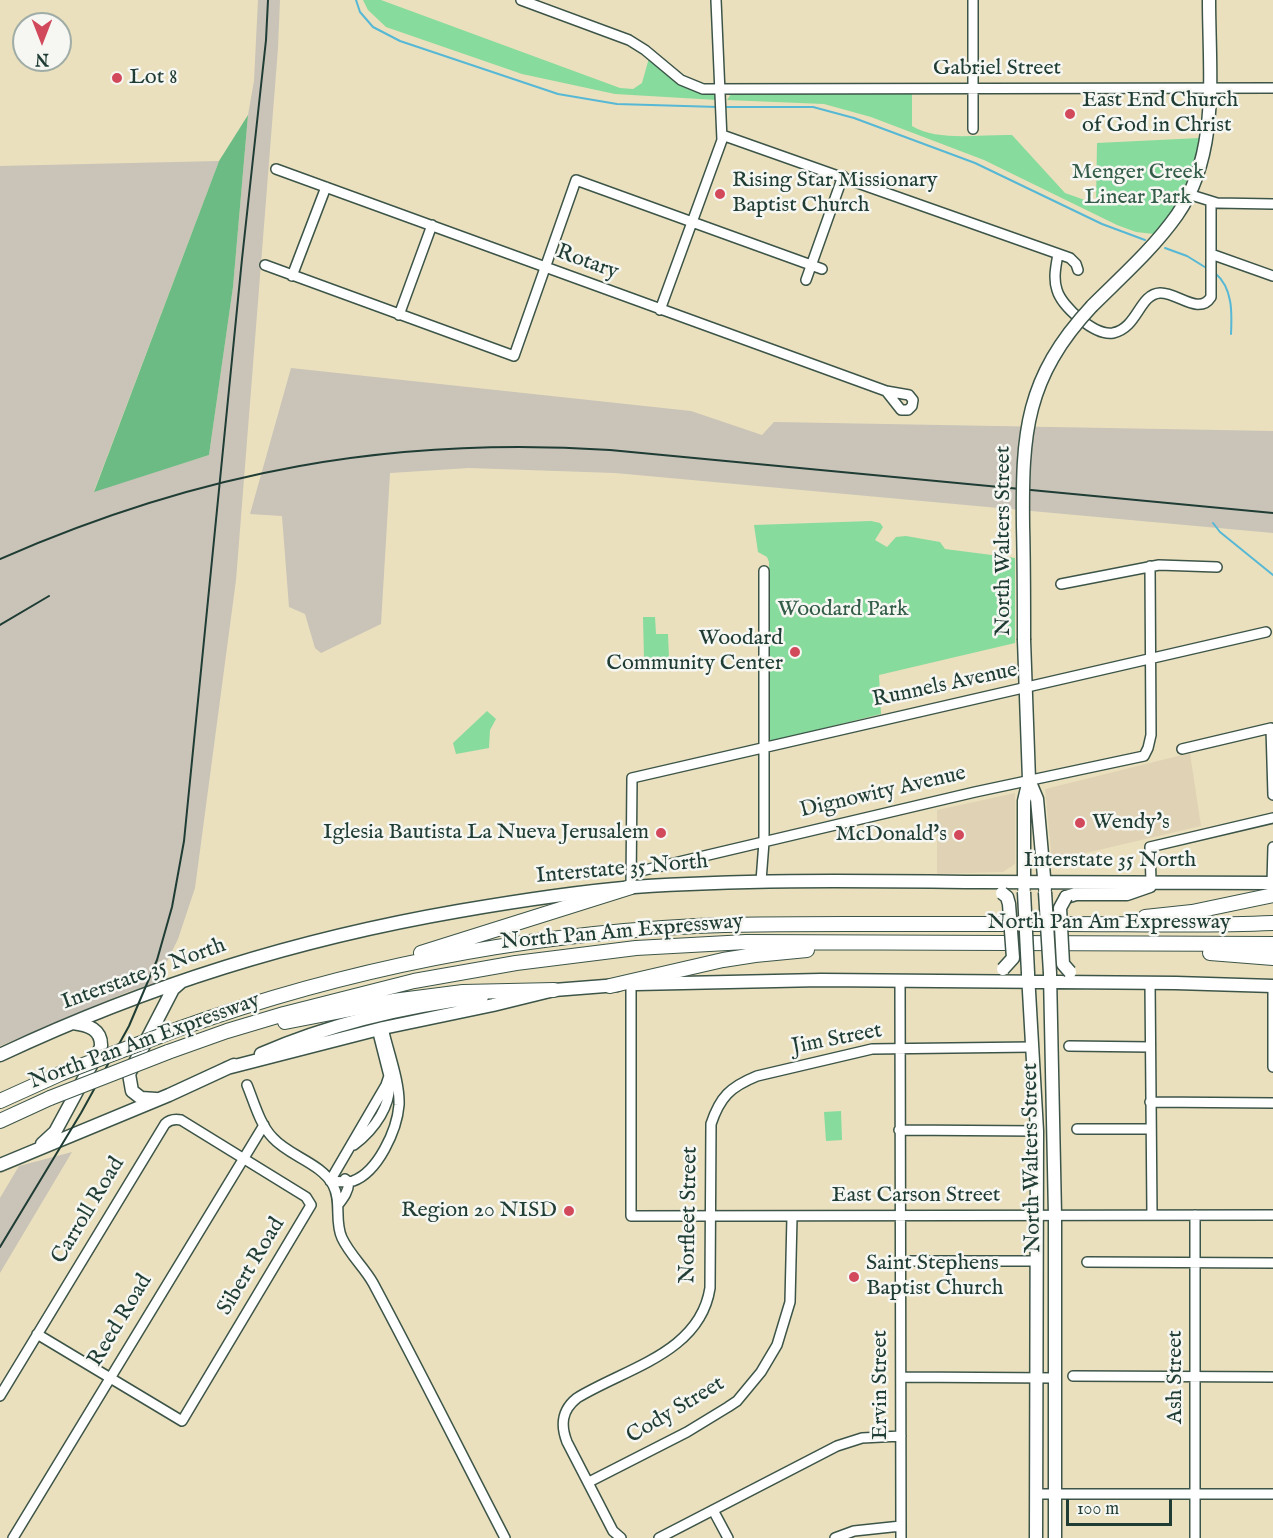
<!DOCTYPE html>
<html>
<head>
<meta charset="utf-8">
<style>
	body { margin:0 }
	#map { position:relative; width:1273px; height:1538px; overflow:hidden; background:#eae0bd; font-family:"IM FELL English",serif }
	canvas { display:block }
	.north { position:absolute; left:12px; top:12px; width:60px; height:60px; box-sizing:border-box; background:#f6f6f2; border:2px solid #a0aca6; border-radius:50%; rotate:180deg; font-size:16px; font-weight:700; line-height:24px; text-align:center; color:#1f3d34 }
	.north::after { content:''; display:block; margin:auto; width:21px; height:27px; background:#d1495b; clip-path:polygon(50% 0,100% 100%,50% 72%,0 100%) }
	.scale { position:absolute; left:1066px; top:1499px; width:106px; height:27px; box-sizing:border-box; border:3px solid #1f3d34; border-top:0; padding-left:8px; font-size:18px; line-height:21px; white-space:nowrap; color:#1f3d34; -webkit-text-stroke:4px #f6f6f2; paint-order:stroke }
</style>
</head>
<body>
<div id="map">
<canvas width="1273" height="1538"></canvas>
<div class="north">N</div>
<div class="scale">100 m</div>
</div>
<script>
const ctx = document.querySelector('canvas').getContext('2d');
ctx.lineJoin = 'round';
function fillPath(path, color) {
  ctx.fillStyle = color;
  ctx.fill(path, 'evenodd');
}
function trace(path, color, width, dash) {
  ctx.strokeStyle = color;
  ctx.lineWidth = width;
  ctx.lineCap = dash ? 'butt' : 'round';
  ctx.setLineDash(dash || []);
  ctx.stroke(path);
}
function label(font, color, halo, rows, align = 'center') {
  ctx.font = font + ' "IM FELL English",serif';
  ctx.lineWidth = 5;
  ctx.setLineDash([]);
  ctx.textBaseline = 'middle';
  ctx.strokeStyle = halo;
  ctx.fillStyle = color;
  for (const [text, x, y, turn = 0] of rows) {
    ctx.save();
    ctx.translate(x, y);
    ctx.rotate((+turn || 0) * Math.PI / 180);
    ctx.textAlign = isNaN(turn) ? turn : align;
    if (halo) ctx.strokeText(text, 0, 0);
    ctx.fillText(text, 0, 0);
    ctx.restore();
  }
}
fillPath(new Path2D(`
	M1190,753l11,73 -149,35 -7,-72z
	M1015,793v71l-12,8 -66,2v-64z`), '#e0d3b5');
fillPath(new Path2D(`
	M258,0h22l-2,48 -42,532 -41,308 -17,51 -21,43 -32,11 -125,53v-880l219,-5 -125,330 115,-36 24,-168 15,-172 6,-34z
	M291,368l400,43 71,24 12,-13 499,9v102l-658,-60 -146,-5 -79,5 -9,151 -60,29 -6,-5 -10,-34 -16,-7 -7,-91 -32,-2z
	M72,1152l-72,121v-75l19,-32z`), '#c9c3b8');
fillPath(new Path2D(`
	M363,0h18l239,88 13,1 9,-6 7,-25c20,19 37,33 64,36l4,6 -102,-6 -93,-20 -136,-47 -18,-17z
	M731,94h181v32c25,16 71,8 100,9l53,58 31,11 1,-61 103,-5c-8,36 -21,68 -46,96l-18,-2 -19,-7 -133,-65 -113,-43 -47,-13 -97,-4z
	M871,521l9,2 3,4 -8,13 12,7 9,-10 10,-1 34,6 5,7 70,9v85l-136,32 2,39 -109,27h-2l-3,-5 2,-174 -2,-5 -9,-5 -4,-27z
	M643,617h12l1,17h12l1,25h-25z
	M487,711l9,8 -6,11 -1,18 -33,6 -3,-11z
	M841,1111l1,29 -16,1 -2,-29z`), '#86db9d');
fillPath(new Path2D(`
	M248,115l-15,172 -24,168 -115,37 125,-331z`), '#6cbb84');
trace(new Path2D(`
	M356,0l4,12 13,15 27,14 158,53 59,10 101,3
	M724,107h89l41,11 121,45 127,61 43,16
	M1165,248l22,8 21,13
	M1215,273c18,15 17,40 16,61
	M1213,523l7,9 53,43`), '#56b8d5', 2);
const minor = new Path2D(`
	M521,0l108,40 16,10 36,30 22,9 570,-1
	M973,0v129
	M722,135l348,123 6,6 2,6
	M276,169l610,222 23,4 4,5 -1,6 -4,4h-7l-15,-19
	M1188,194l29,9 56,1
	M1058,254c-2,12 -5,24 -1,36 5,17 38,46 56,43 25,-5 26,-39 47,-40 17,-1 39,23 51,4v-95
	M1211,254l62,22
	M265,265l249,91 62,-176 246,89
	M292,276l34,-89
	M806,280l37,-104
	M660,310l62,-170 -6,-140
	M399,315l33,-90
	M1061,584l98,-19 58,2
	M1182,749l89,-21 2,67
	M632,873l343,-81 169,-36 4,-8 3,-13 -1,-169
	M761,881l3,-39v-271
	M1151,882l-1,-35 123,-29
	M1272,883l1,-36
	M631,887l1,-109 634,-146
	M900,980l1,558
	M1150,982l2,233
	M631,985v231l642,-1
	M1273,986v81
	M377,1029l12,47 -3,9 -56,96c7,0 17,2 23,0 25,-9 44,-51 46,-76 1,-23 -11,-54 -16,-77
	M1069,1046l81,1
	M247,1085c7,17 13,40 26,53 16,18 48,25 60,47 9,17 1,36 9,53 8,17 22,29 31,45 45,84 88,170 132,255
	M1150,1102l123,1
	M1077,1129h73
	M899,1130l138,1
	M354,1145c20,-15 39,-41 35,-66
	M338,1205c6,-8 10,-13 11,-23l-4,-3
	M1195,1215v323
	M901,1261h136
	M1087,1262l186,1
	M1073,1376l200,1
	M901,1377l154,1
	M0,1396l165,-272c5,-5 10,-5 16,-4l125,77 5,8 -129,216 -145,-87
	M589,1482l98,-50 41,-25 9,-6 24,-29 16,-27 13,-43 2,-85
	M1037,1494h236
	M713,1510l15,28
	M13,1538l251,-413
	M621,1538l-8,-7 -46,-89c-7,-18 -5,-32 10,-44 49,-30 123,-45 133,-110l1,-164c9,-27 19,-37 46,-48l115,-27 160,-2
	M659,1538l178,-92 25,-8 39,-2
	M835,1538l19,-7 47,-5`);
const major = new Path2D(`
	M1092,306c29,-29 61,-57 85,-91 43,-62 32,-143 32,-215
	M1029,780l8,19 8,89
	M1024,887v-86l5,-21 -5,-140
	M1066,897l10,-3h51l23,-8
	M1028,974l9,157 -1,407
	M1050,974l5,241v323
	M636,984l185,-4 355,3 97,3
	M261,1054c69,-30 146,-48 221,-57
	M0,1055c149,-70 297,-116 459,-144 58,-10 116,-19 175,-24 115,-8 230,-6 345,-5 98,1 196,0 294,1
	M227,1068l156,-40 110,-23 61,-15 64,-5
	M156,1099l-15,-1 -9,-7 -3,-17 44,-85 8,-7
	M42,1144l13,-12 46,-85c1,-18 -13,-22 -28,-24
	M0,1165l169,-70 65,-30`);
const highway = new Path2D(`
	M1145,917l47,-5 81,-17
	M421,953l210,-66
	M1210,953l63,5
	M610,986l113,-26 32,-5 52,-5
	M285,1022l108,-21 70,-9 91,-2
	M181,1028c165,-59 340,-93 515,-102 50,-2 100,-2 150,-2 74,0 148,0 222,0 68,0 137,2 205,-1
	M168,1052l59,-21 57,-17 130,-33 102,-18 120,-15 110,-6 527,2
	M0,1101l62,-28
	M0,1121l50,-23`);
trace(minor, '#3d5549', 12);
trace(major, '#3d5549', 15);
trace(highway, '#3d5549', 16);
trace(minor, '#fff', 9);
trace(major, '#fff', 12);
trace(highway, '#fff', 14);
trace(new Path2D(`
	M0,559c201,-88 391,-123 610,-109l663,63
	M0,625l49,-29
	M0,1247l81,-134 48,-87 28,-66 15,-53 12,-66 58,-582 24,-219 2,-40`), '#1f3d34', 2);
const majorBridge = new Path2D(`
	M1024,640c0,-38 0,-76 -1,-114 -1,-93 2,-148 69,-220
	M1024,892l4,81
	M1045,892l5,81
	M1002,893l5,4 2,7 4,54 -10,11
	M1066,897l-6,11 3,56 7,8`);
const highwayBridge = new Path2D(`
	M62,1073l119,-45
	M50,1098l118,-46`);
trace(majorBridge, '#3d5549', 15, []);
trace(highwayBridge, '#3d5549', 16, []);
trace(majorBridge, '#fff', 12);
trace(highwayBridge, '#fff', 14);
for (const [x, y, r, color] of [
	[117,78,6,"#d1495b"],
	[1070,114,6,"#d1495b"],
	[720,194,6,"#d1495b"],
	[795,652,6,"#d1495b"],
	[1080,823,6,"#d1495b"],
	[661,833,6,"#d1495b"],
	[959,835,6,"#d1495b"],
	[569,1211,6,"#d1495b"],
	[854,1277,6,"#d1495b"]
]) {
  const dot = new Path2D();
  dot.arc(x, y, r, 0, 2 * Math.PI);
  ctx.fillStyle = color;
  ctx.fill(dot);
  trace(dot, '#f6f6f2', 2);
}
label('22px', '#1f3d34', '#f6f6f2', [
	["Gabriel Street",997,69],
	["Rotary",587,263,20],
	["North Walters Street",1004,541,-90],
	["Runnels Avenue",945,686,-12],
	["Dignowity Avenue",883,793,-13],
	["Interstate 35 North",1110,861],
	["Interstate 35 North",622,870,-5],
	["North Pan Am Expressway",1109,923],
	["North Pan Am Expressway",622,933,-5],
	["Interstate 35 North",144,975,-20],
	["Jim Street",837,1040,-11],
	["North Pan Am Expressway",145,1042,-20],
	["North Walters Street",1033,1158,-91],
	["East Carson Street",916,1196],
	["Carroll Road",89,1211,-59],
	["Norfleet Street",690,1215,-89],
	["Sibert Road",252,1267,-59],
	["Reed Road",121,1321,-59],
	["Ash Street",1176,1377,-90],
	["Ervin Street",881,1385,-90],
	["Cody Street",676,1411,-31]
]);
label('22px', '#1f3d34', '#f6f6f2', [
	["Lot 8",129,78],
	["East End Church",1082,101],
	["of God in Christ",1082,126],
	["Rising Star Missionary",732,181],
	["Baptist Church",732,206],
	["Woodard",783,639,"right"],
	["Community Center",783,664,"right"],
	["Wendy's",1092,823],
	["Iglesia Bautista La Nueva Jerusalem",649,833,"right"],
	["McDonald's",947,835,"right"],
	["Region 20 NISD",557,1211,"right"],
	["Saint Stephens",866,1264],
	["Baptist Church",866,1289]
], 'left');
label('22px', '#345d49', '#f6f6f2', [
	["Menger Creek",1138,173],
	["Linear Park",1138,198],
	["Woodard Park",843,610]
]);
</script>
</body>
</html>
